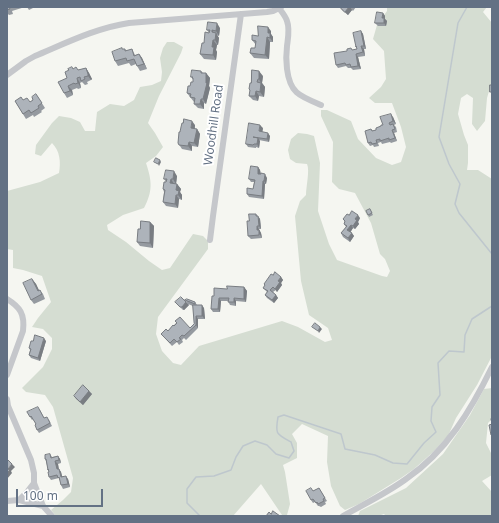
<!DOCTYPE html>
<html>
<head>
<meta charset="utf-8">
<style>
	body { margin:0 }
	#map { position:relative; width:499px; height:523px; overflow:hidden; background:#f5f6f1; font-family:"Noto Sans",sans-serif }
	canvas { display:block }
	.frame { position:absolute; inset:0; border:8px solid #637184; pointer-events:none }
	.scale { position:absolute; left:16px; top:489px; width:87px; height:18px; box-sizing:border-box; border:2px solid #637184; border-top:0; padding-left:5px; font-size:12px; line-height:14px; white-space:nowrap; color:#637184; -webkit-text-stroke:3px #fff; paint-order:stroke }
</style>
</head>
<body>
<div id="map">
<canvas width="499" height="523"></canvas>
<div class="frame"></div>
<div class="scale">100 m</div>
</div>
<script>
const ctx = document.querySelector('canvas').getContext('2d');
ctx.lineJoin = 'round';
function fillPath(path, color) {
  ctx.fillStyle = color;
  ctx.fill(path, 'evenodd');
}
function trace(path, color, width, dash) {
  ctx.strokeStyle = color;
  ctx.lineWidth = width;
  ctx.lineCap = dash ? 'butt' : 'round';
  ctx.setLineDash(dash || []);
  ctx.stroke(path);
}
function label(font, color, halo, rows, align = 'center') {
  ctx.font = font + ' "Noto Sans",sans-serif';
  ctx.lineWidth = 4;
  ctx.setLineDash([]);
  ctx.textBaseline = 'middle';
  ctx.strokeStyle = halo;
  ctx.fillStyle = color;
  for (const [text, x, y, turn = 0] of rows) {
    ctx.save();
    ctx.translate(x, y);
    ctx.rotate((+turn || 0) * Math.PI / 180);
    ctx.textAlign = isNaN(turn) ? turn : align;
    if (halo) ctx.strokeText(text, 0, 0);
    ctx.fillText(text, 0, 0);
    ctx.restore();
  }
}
fillPath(new Path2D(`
	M387,7h100l-4,5 9,11v58l-5,17 -2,23 -8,10 -5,-7 1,-26 -6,-4 -6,4 -3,16 6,21 4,10v18l-1,7h11l14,9v177l-15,29 -21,33 -8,18 -16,17 -18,16 -13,9 -42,26 -14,6 -5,-4 -9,-20 -4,-24 1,-26 -26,-12 -10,10 5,9v15l-14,7 2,7 5,32 -3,11h-5l-21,-31 -28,32h-177l-5,-6 12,-10 8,-8 2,-14 -20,-71 -8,-12 -19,-3 -4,-4 21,-21 9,-18v-11l-9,-9 -11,-2 6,-9 13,-16 -9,-26 -19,-6 -10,-2v-18l-6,-1v-58l33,-9 19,-9c2,-11 1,-22 -7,-30l-11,13 -6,-2 1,-9 16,-22 7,-7 12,2 9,4 5,9h10l2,-19 13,-8 14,2 10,-6 6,-13 12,-2 9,-4 1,-9 -2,-14 3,-10 4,-6h7l9,5 -2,6 -22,43 -11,27 7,10 8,14 -7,9 -10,7c6,18 7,28 -2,45l-21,7 -16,10 1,5 18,12 23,19 13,9 8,-2 23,-34 10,2 5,5v8l-50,68 -2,17 6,17 11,12 8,2 18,-19 83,-25 16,6 27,15 7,-2 -4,-12 -19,-13 -8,-34 -6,-65 5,-15 6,-6c0,-8 4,-25 1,-31l-11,-1 -6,-4 -2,-9 3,-11 7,-6 9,1 7,2 6,27 -2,48 11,33 8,16 45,16 5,1 3,-6 -5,-12 -5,-5 -9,-31 -16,-30 -16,-4 -7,-7 1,-40 -12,-26v-6h6l24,11 7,18 18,19 16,7 9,-3 5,-15 -5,-20 -9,-24h-17l-6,-5 12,-11 5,-8 -2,-28 -11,-12 4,-14 10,-14z
	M492,388v31l-4,4 -2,20 6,12v20l-10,6 10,11v24h-106l-2,-2 -6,2h-20l2,-5 46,-23 37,-34 27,-39 14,-26z`), '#d5ddd2');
trace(new Path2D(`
	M467,7l-9,16 -19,114 10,27 11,20 -5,20 4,9 33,41
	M200,516l-13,-13v-14l9,-12 18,-1 17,-6 5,-13 7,-11 12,-5 12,4 9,9 13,4 5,-7 -3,-9c-15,-8 -16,-8 -13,-25l6,-2 57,19 4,15 30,6 18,8 14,1 17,-21 12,-11 -5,-11 1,-14 8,-12 -2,-32 11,-12 15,1 1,-17 7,-16 20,-13`), '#bec7cd', 1.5);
trace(new Path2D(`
	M279,8c3,4 7,9 8,13 3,8 1,17 0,25 -1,8 -1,15 0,23 3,24 12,27 34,36
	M7,75l19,-14 9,-5c31,-13 61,-28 94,-33l138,-11 6,-1 8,-4
	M210,240l3,-24 28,-202
	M7,299c13,8 18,15 16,32l-16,44
	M7,399l1,7 23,54 3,13v10l9,23
	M19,500l8,-8 7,-9
	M7,501l12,-1 24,6 9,10
	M343,516c21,-12 44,-23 63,-37 41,-28 65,-69 86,-112`), '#c5c7cb', 6);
fillPath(new Path2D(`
	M7,7h18l-13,4 1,3 -4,1 -2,-2z
	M27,7h6v1l-4,2z
	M340,7h16l-3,4 -1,-1 -4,5 -6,-5z
	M383,13l2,3v3l2,2 -1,5h-8l-3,-3z
	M220,28l-1,8 -2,-1 2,3 -1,7h-1l-1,5 1,2 -1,8 -12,-1 -4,-5 4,-11 5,-10 -2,-3z
	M271,31v3l2,3v5h-3l-1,17 -15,-1 -4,-5 5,-5 1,-3 -4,-5 6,-4z
	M361,31l2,3 3,15h-2l1,7 -7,1 3,12 -8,1 -2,-2h-3l-2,-2 -8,2 -2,-3 21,-16 -1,-2z
	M123,49h2l1,2 6,-2 3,6 4,-1 3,4 5,11 -7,2 -4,-7 -5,2 -2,-3 -11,3 -3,-5z
	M86,68l3,5 3,6 -1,1 -4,2 1,2 -3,1 -3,-3 -2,1 1,5 -3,1 -1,-1 -5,2 1,5 -6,3 -3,-5 3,-15 6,-9 5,1z
	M201,71l2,2h3l4,5 -1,8 1,2 -4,16 -2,-1v6l-6,-1 -4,-4 1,-2h-1l-7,-9 6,-11v-3l-2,-2z
	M263,76l-1,7 3,4 -1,10 -5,-1 -1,5 -5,-1 -4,-4 1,-5 -1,-2 2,-6z
	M36,94l9,14 -4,3 1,1 -8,5 -1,-2 -7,4 -11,-18 8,-1 7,2 3,-2z
	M393,117l3,7 -2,1 2,2 1,5 -3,1 3,8 -6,2 -1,-1 -8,2 -1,-2 -3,1 1,3 -5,1 -1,-2 -3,1 -2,-3 3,-14 2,2 3,-1z
	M195,125v4h2l3,5 -2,13 -6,-1v5l-10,-2 -4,-6 2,-11z
	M263,128l-1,4 8,4 -1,6 -10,-2 1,1 -1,7 -3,-1v1l-8,-1 -2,-3z
	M258,167l2,3 1,4 6,4 -1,6h-1l-1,15 -15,-2 -2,-3 6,-5 1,-7h-3l-2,-3z
	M177,176l-1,8h1l4,5 -1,3 2,3v5l-3,-1 -1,9 -12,-2 -3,-4 1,-10 -1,-3 3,-7 -2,-3z
	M370,209l3,6 -4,2 -1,-2z
	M256,214l4,5 1,10h-2l2,4 1,5 -11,1 -3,-3 1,-15z
	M349,215l11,3 -2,4 1,2 -4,5 -2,-1 -3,4 4,4 -4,6 -7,-5 -2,-4 5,-6 -2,-3 1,-2 -2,-3z
	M150,222l4,4 -1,22 -13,-2 -3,-4z
	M273,275l8,2 2,3 -2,3 1,2 -5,7 -1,-2 -3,2 3,3 2,3 -4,5 -7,-5 -2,-3 2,-3 -4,-4 2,-2 -1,-2z
	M32,279l4,5 3,6 4,4 2,5 -11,5 -3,-4z
	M244,287l3,4 -1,11 -10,-1v5l-6,-1 -2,-4h-7l-1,11h-7l-2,-3 3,-13 13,-7z
	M185,300l10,2 2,3 7,3 1,11h-7v9l-12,12 -2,-2 -2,2 1,2 -4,3 -2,-3 -5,4 -11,-12 7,-3 8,-8 14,5 4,-4 -1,-18 -5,-2z
	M175,302h11l3,3 -5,5h-1z
	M33,341h13l-6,20 -9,-3 -2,-3 1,-5 -1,-2z
	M89,391l3,3 -9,11 -7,-6 -2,-3z
	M40,410l4,8 5,2 3,6 -13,7 -2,-3 -1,-6 -3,-5 -1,1 -2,-3z
	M50,454l2,3 6,-1 2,3 1,4 -3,1 1,5 2,3 1,4 6,3 2,8 -7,2 -2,-4 -1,-5 -1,-2 -8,2 -2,-3v-6l-1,-1 -2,-9 -1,-2z
	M319,488l8,13 -2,1 1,2 -5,3 -2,-1h-1l-3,-4 -2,1 -2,-3 2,-9z`), '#959aa0');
fillPath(new Path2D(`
	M349,7h1l2,3 -4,5 -3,-3z
	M383,13l2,3v3l2,2 -1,5 -2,-3 -2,-5z
	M217,23l3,5 -1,8 -3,-5z
	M268,27l3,4v3l2,3v5l-3,-4 -2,-5z
	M212,30l3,5 1,-2 3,5 -1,7 -3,-5 -3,-8z
	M361,31l2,3 3,15 -2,-3z
	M267,37l3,5 -1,17 -4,-4z
	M213,40l4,5 -1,5 1,2 -1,8 -3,-5 -1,-8z
	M361,46l3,3 1,7 -2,-4z
	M139,54l3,4 5,11 -3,-5z
	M356,54l2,3 3,12 -3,-3z
	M86,68l3,5 3,6 -1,1 -3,-4z
	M259,71l4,5 -1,7 3,4 -1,10 -4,-5 1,-9 -2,-4z
	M206,73l4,5 -1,8 1,2 -4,16 -3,-5 3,-16z
	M77,78l3,5 1,5 -3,-5z
	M68,86l4,4 1,5 -3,-4z
	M256,91l3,5 -1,5 -3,-5z
	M201,99l3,4v6l-4,-5z
	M391,114l2,3 3,7 -3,-3z
	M192,121l3,4 -1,8 -3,-5z
	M260,125l3,3 -1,6 -3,-3z
	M197,129l3,5 -2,13 -4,-4z
	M392,130l2,3 3,8 -2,-3z
	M268,133l2,3 -1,6 -2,-3z
	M258,138l2,3 -1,7 -2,-4z
	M189,142l3,4v5l-4,-5z
	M160,160l1,2 -2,4 -1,-2z
	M258,167l2,3 1,7 -3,-3z
	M174,171l3,5 -1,8 -3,-5z
	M265,174l2,4 -1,6 -2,-3z
	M171,179l3,5 -4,-1z
	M263,181l2,3 -1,15 -2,-3z
	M177,184l4,5 -1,3 2,3v5l-4,-5 -2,-5z
	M176,195l3,4 -1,9 -3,-4z
	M358,215l2,3 -2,4 1,2 -4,5 -2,-3 2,-7z
	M258,216l2,3 1,10 -2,-3z
	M150,222l4,4 -1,22 -3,-5z
	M351,225l2,3 -3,5 -3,-3z
	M257,226l4,7 1,5 -5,-8z
	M352,233l2,3 -4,6 -2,-4z
	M281,277l2,3 -2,3 1,2 -5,7 -2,-3 3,-8z
	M32,279l4,5 5,11 -3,-4z
	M244,287l3,4 -1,11 -2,-3z
	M276,295l2,3 -4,5 -2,-3z
	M219,298l2,3 -1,11 -2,-3z
	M234,298l2,3v5l-2,-4z
	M186,302l3,3 -5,5 -2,-3z
	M202,305l2,3 1,11 -3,-3z
	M196,316l2,3v9l-2,-3z
	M320,327l2,2 -3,4 -1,-2z
	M44,338l2,3 -6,20 -2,-3z
	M89,391l3,3 -9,11 -3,-3z
	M58,456l2,3 1,4 -2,-3z
	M55,461l3,3 1,8 -2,-3z
	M12,464l3,3 -4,4 1,2 -5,6v-6l1,-4z
	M59,469l2,3 2,8 -2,-3z
	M66,476l2,3 2,8 -2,-3z`), '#797d82');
const building = new Path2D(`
	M7,7h2l1,2 -3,1z
	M340,7h9l-4,5z
	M377,12l6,1 -1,5h2v5h-9z
	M208,22l9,1 -1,8 -4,-1v2l4,1 -1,7h-2l-1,7h2l-1,8 -13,-1 2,-11h2l1,-11 4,1 1,-3h-3z
	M258,26l10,1v6h2v5l-3,-1 -2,18 -15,-2 1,-5h4l1,-7 -4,-1v-5l6,1z
	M361,31l3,15h-3l2,6 -7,2 2,12 -7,1 -1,-3 -4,1 -1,-2 -9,2 -2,-12 13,-2v-2l4,-1 1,2 5,-1 -1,-3v1l-3,-14z
	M122,48v1h3v2l7,-2 2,7 5,-2 5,10 -7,2 -3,-7 -7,2 -1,-3 -11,3 -3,-9z
	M72,67l1,2 3,-2 2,3 8,-2 2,6v2l-4,1 1,2 -4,2 -1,-4 -3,1 1,5 -3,1 -1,-1 -6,3 2,5 -6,2 -6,-11 9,-4 -2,-6 4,-2 -1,-1z
	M192,70l9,1v2h5v10h1l-4,16h-2l-1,5h-6l1,-6 -5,-1 1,-3 -4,-1 1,-7h2l1,-4h2v-4h-1l1,-1h-2z
	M252,70l7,1v8h-1l-1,3 4,1 -1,9 -4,-1 -1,5h-6l1,-6 -1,-1 1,-6h1z
	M490,85h2v7h-2z
	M36,94l6,9 -4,3 1,2 -8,5 -2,-3 -6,4 -8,-13 6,-4 2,3 4,-2 3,4 3,-2 -1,-3z
	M391,114l2,7 -4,2 1,2 3,-1 2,5 -3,1 3,8 -6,2v-2l-9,3v-2l-4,1 1,3 -5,1 -1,-2 -3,1 -3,-12 6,-2 1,2 4,-1v-2l5,-2v-1h2l-3,-8z
	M184,119l8,2 -1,7 6,1 -3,14 -5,-1 -1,4 -9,-1 -1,-2 1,-11h1l1,-5 1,-4h1z
	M249,123l11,2 -1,6 9,2 -1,6 -14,-2 5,1 -1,6h-3l-1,1 -7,-1z
	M156,158l4,2 -2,4 -4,-2z
	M251,166l7,1v7h3v-1l4,1 -1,7h-1l-1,15 -15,-2v-6l6,1 2,-9 -6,-1z
	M166,170l8,1 -1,8h-2l-1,4 7,1 -1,6 3,1 -1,4h-2l-1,9 -12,-2 2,-12 -2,-1 1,-7h2l1,-3h-3z
	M370,209l2,4 -4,2 -2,-4z
	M352,211l6,4 -3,4 2,1 -4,6 -2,-1 -4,5 5,3 -4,5 -7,-5 6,-7 -3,-2 1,-3 -2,-2 4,-5 2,1z
	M249,214h7v2h2l1,10h-2v4h2v5l-11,1 -1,-15h2z
	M141,221l9,1v21l-13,-1 1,-13h2z
	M275,272l6,5 -3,4 2,1 -5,7 -2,-2 -3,3 6,5 -4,5 -7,-5 3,-4 -5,-3 2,-3 -1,-1 7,-10 2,1z
	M32,279l6,12 2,-1 2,4 -11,6 -8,-17z
	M227,286l17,1v12l-10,-1v4h-6l1,-4h-10l-1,11h-7l1,-13h2v-8l13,1z
	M181,297l5,5 -4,5h-2l-5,-5z
	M187,299l8,3v2l-10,-4z
	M193,305h9v11h-6v9l-12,11 -2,-1 -3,3 2,1 -4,3 -3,-3 -4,4 -9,-9 5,-5 2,2 5,-6 1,1 3,-3 -2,-2 5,-4 10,11 4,-4z
	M315,323l5,4 -2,4 -6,-4z
	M35,335l9,3 -6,20 -9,-3 2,-6 -2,-1 2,-7h2z
	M83,385l6,6 -9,11 -6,-6z
	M38,407l6,11 3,-1 3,6 -13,7 -2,-5 1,-1 -5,-8 -1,1 -3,-5z
	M492,418v17h-1l-2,-10 3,-1 -1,-5z
	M50,454l1,4 7,-2 1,4 -4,1 2,8h2l2,8 5,-1 2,8 -7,1 -2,-8 -1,1 -1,-3 -8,2 -1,-5h1l-1,-3v1l-2,-11h-1v-4z
	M7,459l5,5 -4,5 2,1 -3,3z
	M311,488l2,3 6,-3 6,10 -2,1 1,2 -6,3 -1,-2 -1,1 -3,-4 -2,1 -5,-9z
	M273,511l7,5h-14l3,-4 2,2z`);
fillPath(building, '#adb3ba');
trace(building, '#797d82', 1);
label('12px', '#637184', '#fff', [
	["Woodhill Road",214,125,-82]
]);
</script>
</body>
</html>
